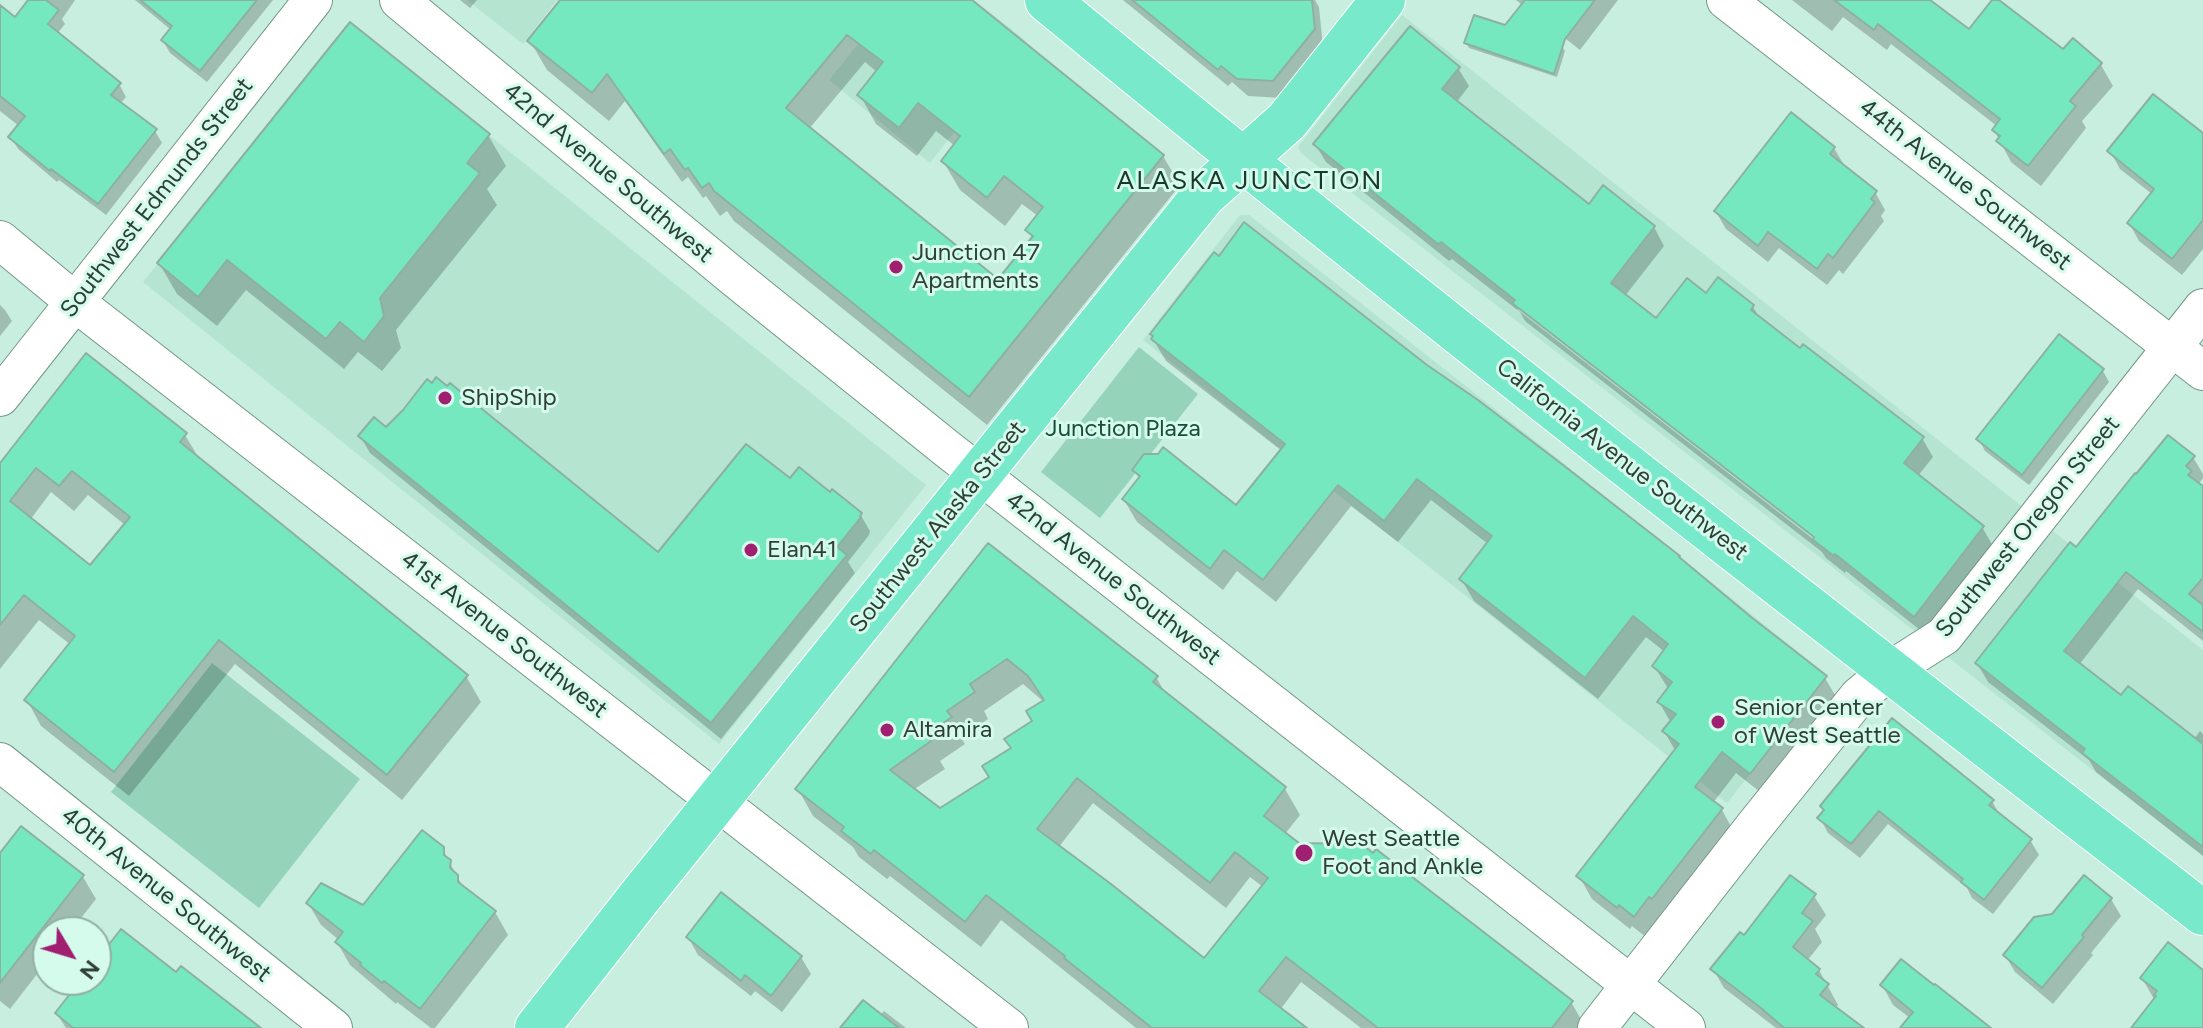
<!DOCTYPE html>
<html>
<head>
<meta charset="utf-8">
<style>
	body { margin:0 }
	#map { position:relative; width:2203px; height:1028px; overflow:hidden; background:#c7eede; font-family:Figtree,sans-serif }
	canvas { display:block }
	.north { position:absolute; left:32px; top:916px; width:80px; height:80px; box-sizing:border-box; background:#d4fbeb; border:2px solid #92b0a3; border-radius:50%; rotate:128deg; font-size:22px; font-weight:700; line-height:32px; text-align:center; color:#2f3f38 }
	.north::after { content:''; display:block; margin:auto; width:28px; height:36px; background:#a01f70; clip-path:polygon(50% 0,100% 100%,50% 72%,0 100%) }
</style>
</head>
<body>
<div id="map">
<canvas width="2203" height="1028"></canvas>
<div class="north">N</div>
</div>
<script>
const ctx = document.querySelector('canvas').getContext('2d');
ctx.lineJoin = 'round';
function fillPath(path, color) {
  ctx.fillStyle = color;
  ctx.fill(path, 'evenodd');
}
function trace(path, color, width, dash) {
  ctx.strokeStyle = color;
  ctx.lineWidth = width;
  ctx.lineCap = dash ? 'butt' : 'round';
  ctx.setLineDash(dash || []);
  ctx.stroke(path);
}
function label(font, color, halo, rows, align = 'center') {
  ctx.font = font + ' Figtree,sans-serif';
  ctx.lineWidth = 6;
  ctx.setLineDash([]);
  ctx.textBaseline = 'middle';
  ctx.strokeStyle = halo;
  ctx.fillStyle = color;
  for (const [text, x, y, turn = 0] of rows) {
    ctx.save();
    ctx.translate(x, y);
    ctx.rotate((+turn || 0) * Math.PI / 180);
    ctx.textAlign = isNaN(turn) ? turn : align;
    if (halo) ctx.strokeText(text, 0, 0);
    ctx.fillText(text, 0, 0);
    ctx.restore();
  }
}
fillPath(new Path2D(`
	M467,0h90l-34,44z
	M893,0h81l52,41 -96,122 -101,-83z
	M1402,15l801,635v206l-902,-703 -3,-6z
	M350,24l576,461 -207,259 -576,-462z
	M1240,215h9l313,247 266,214 -101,127 -584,-463z`), '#b5e4d1');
fillPath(new Path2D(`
	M1139,347l59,47 -98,124 -59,-46z
	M212,663l148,116 -101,129 -148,-116z`), '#95d3bb');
fillPath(new Path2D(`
	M30,0h45l-13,19 3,5 -8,10 62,50 7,13 -6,7 35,27 7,12 -56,72 -47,-35 -2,2 -39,-33 -7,-12 8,-11 -19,-15v-103l15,12z
	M135,0h138l-66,82 -37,-29 -7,-12 8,-11z
	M460,0h17l-7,8z
	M576,0h393l194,156 17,29 -193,240 -253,-204 -7,-10 -7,5 -14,-20 -3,2 -15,-21 -6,5 -57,-81 -16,20 -62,-51 -17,-29zM865,62l12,10 -17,23 16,29 41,32 19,-25 19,15 -12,15 17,29 45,36 17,-22 16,12 -11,14 6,9 -35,43 -189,-153z
	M1123,0h192l4,7 4,40 -41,51 -34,-2 -16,-14 -4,4z
	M1516,0h102l-38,50z
	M1792,0h135l43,32 26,-32 67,52 10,-11 28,24 12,21 -31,35 4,7 -45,58 -30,-24 -17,-32 3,-4 -106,-82 -4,6 -44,-33 -11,14z
	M1466,43l96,3 3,5 -8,26 -88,-29z
	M1458,68l11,18 -13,17 133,103 65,21 10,19 -39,50 32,25 49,-26 47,12 8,13 161,118 11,19 -16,20 65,50 11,19 -68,88 -79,-63 -1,2 -19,-15 -4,-6 -297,-231 -5,-9 -68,-53 -3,2 -123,-99 -11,-18zM1518,305l306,237 -3,3 -303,-235z
	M488,135l18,31 -19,23 10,16 -101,125 5,18 -19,23 -24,-19 -14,17 -98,-79 -29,36 -40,-32 -18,-31z
	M2203,136v113l-21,26 -43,-34 -10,-18 23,-29 -32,-25 -10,-18z
	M1834,148l10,17 31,27 10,18 -4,6 3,5 -41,53 -4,-4 -12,15 -48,-37 -11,14 -42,-33 -10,-17z
	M0,305l5,5 7,11 -12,15z
	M1153,339l672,339 13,22 -74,95 -28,-22 -23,30 9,7 12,22 -87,106 -15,-12 -2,3 -38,-30 -13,-23 97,-124 -12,-21 7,-8 -12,-21 10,-12 -15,-24 11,-14 -19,-15 -48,62 -124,-98 -13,-22 27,-35 -57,-44 -33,42 -47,-36 -75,96 -39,-31 -14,19 -86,-68 -13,-22 16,-20 -6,-10 103,38 45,-57 -116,-90z
	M2103,371l6,11 -80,103 -44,-34 -6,-12z
	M387,429l272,126 131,-74 70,33 10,17 -1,4 -21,27 7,11 -134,166 -351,-286 -10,-17z
	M185,435l15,25 266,216 15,26 -79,98 -167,-136 -106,132 -88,-70 -14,-26 44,-55 -32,-25 -39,49v-196zM51,492l23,19 14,-16 37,30 -35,43 -60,-48z
	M2193,457l10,17v4l-5,7 5,4v152l-65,-52 -59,76 42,33 73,41 6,-8 3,3v122l-107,-84 -7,-12 -101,-78 -11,-19 100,-113z
	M988,546l168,131 11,19 118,93 15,26 -15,19 14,11 272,157 15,26h-225l-60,-46 -21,28 23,18h-167l-135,-108 -20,27 -91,-71 -3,3 -28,-22 -6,-10 -40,-31 -15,-27zM1023,684l21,18 -10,20 -43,55 -51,33 -27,-20 32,-21 -5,-8 25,-17 -4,-6 27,-19 -4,-8zM1093,803l133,105 24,-31 13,10 -58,73 -147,-112z
	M1992,801l9,16 29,23 9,15 -46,59 -21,-16 -5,-10 -79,-64 -28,34 -32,-25 -8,-15 5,-6 -3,-5z
	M442,848l22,41 31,23 13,23 -73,93h-4l-34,-26 -1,2 -46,-39 -13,-23 2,-2 -18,-15 -13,-22 56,5z
	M0,856l83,21 13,22 -26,33h-22v28l-38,49 -10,-8z
	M1814,896l12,19 -11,14 7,13 -15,19 12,9 19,35 -3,4 26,19h-85l-52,-40 -11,-19 32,-31z
	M2111,899l10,17 -30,37 2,2 -40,49 -38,-32 -10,-17z
	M688,937l113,20 10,17 -29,38 -27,-21 -4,5 -53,-41z
	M96,965l80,10 81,53h-191l-9,-14 27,-34h12z
	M2203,971v57h-69l21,-27 -13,-23z
	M1882,985l102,43h-81l7,-10 -17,-13z
	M884,1011l22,17h-63l37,-12z`), '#0003');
const building = new Path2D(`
	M28,0h18l13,10 -11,14 73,59 -10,12 46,34 -59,75 -47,-35 -1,2 -42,-34 17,-21 -25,-20v-91l15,12z
	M140,0h117l-57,71 -39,-31 11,-14z
	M560,0h412l192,155 -195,242 -255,-206 -5,-8 -7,5 -14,-20 -3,2 -15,-21 -6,5 -57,-80 -15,19 -65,-52zM847,35l36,27 -26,33 42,33 19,-25 42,33 -19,25 46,37 17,-22 39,31 -18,23 8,6 -35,43 -212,-171z
	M1132,0h180l3,29 -42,52 -36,-2 -16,-13 -3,4z
	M1525,0h70l-30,39 -11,35 -90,-31 10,-28 31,10z
	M1834,0h96l39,29 23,-29h7l64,49 10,-11 29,25 -32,38 6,5 -48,60 -32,-25 4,-5 -8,-6 8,-11 -122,-95 -4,6z
	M350,22l140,112 -23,29 13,10 -100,125 4,18 -20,26 -24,-20 -14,17 -99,-79 -29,37 -41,-34z
	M1410,26l50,41 -18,22 147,115 14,-19 52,41 -44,57 45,35 31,-40 19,15 12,-16 36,28 -3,5 49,38 3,-4 121,93 -20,26 80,63 -70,91 -79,-63 -1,2 -21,-16 1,-3 -302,-234 3,-3 -74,-58 -3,2 -125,-100z
	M2153,94l50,39v87l-31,39 -45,-36 27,-34 -47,-38z
	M1791,112l44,35 -5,7 47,37 -6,8 4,3 -42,56 -5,-4 -11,15 -49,-37 -10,14 -44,-35z
	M1244,222l183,143 51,35 85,65 117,91 -1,1 72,60 76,59 -77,98 -28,-22 -27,35 28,21 -71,91 -3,-2 -15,20 -15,-12 -2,3 -41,-32 103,-132 -17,-13 14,-17 -19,-12 15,-20 -20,-16 16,-22 -35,-28 -48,62 -126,-99 33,-43 -75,-57 -33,42 -46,-36 -75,95 -39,-30 -14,19 -88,-70 18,-23 -8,-6 12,-16h14l5,-7 73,58 49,-61 -134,-105 2,-3 -3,-2 64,-82 5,4z
	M2059,334l45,35 -82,106 -46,-36z
	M86,353l101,80 -7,9 288,233 -81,100 -168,-135 -105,132 -90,-72 51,-64 -51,-41 -24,30v-162zM36,468l23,18 13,-15 58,46 -40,48 -80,-64z
	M436,377l11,9 3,-3 208,169 88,-108 44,34 9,-11 31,25 2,-3 30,24 -2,3 1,1 -24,30 10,8 -136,168 -353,-287 16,-19 12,10 17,-17 24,-31 5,4z
	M2168,435l27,21 -9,10 6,5 -4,4 15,11v92l-14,16 14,11v27l-77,-60 -62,79 57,44 7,-9 75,58v103l-121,-94 3,-4 -110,-86 95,-121 6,5 59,-74 1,1z
	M988,543l170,133 -5,6 133,105 -22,29 35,27 63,1 11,9 3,-4 197,152 -21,27h-174l-92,-71 -27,34 48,37h-155l-88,-70 1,-2 -79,-61 -21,27 -91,-72 -3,4 -30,-23 3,-4 -49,-38zM1007,659l21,17 16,24 -18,11 6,10 -28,18 7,9 -29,18 7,11 -49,31 -50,-38 41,-29 -4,-7 25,-17 -5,-6 28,-19 -5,-8zM1077,778l133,105 25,-31 33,26 -64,80 -93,-74 -74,-55z
	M1892,718l102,82 -5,5 43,34 -48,61 -23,-18 2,-3 -84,-68 -28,33 -34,-26 7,-8 -4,-4z
	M21,826l63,49 -84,108v-130z
	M422,830l22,17v8l7,5 -1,8 8,7v7l38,29 -76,98 -36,-28 -2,2 -22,-18 1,-2 -26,-21 8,-10 -37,-29 15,-20 42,22z
	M1790,875l26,19 -14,19 11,8 -20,26 27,22 -4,5 13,10 -9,11 44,33h-80l-23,-20 -51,-39 30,-37 4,3z
	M2084,875l28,23 -30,37 2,2 -42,51 -39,-33 31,-38 18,-3z
	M721,892l81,64 -31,40 -26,-21 -4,6 -55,-44z
	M121,929l55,43 5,-6 80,62h-188l-18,-15 26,-33h15v-19z
	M2168,942l35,28v58h-72l25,-32 -2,-1 3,-4 -17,-13z
	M1901,959l33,26 1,-1 56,44h-91l13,-16 -33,-27z
	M863,1000l36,28h-59z`);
fillPath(building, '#76e8bf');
trace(building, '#8cb1a2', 2);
const minor = new Path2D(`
	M399,0l336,278 211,170 740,580
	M1726,0l477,371
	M0,240l75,62 934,726
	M0,397l313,-397
	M0,762l333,266
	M1597,1028l156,-200 106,-132 30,-25 55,-35 259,-328`);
const major = new Path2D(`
	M1047,0c379,312 767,613 1156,913
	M537,1028l101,-129 566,-704 83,-74 96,-121`);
trace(minor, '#739789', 40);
trace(major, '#fff', 46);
trace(minor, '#fff', 38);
trace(major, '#79e9cb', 44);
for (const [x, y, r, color] of [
	[896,267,8,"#a01f70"],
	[445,398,8,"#a01f70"],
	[751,550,8,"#a01f70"],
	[1718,722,8,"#a01f70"],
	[887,730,8,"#a01f70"],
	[1304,853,10,"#a01f70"]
]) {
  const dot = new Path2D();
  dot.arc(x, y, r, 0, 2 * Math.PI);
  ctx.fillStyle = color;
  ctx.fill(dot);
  trace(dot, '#d4fbeb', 3);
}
label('24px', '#2f3f38', '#d4fbeb', [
	["42nd Avenue Southwest",608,173,40],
	["44th Avenue Southwest",1965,185,38],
	["Southwest Edmunds Street",157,198,-52],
	["California Avenue Southwest",1622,460,38],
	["Southwest Alaska Street",938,527,-51],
	["Southwest Oregon Street",2028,527,-51],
	["42nd Avenue Southwest",1113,579,38],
	["41st Avenue Southwest",504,635,38],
	["40th Avenue Southwest",166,895,39]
]);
label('24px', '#2f3f38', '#d4fbeb', [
	["Junction 47",912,253],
	["Apartments",912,281],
	["ShipShip",461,398],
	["Elan41",767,550],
	["Senior Center",1734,708],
	["of West Seattle",1734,736],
	["Altamira",903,730],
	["West Seattle",1322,839],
	["Foot and Ankle",1322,867]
], 'left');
label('24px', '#1b4c3b', '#d4fbeb', [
	["Junction Plaza",1123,429]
]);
ctx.letterSpacing = '2px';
label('26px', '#17392d', '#d4fbeb', [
	["ALASKA JUNCTION",1250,181]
]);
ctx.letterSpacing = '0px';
</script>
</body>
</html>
